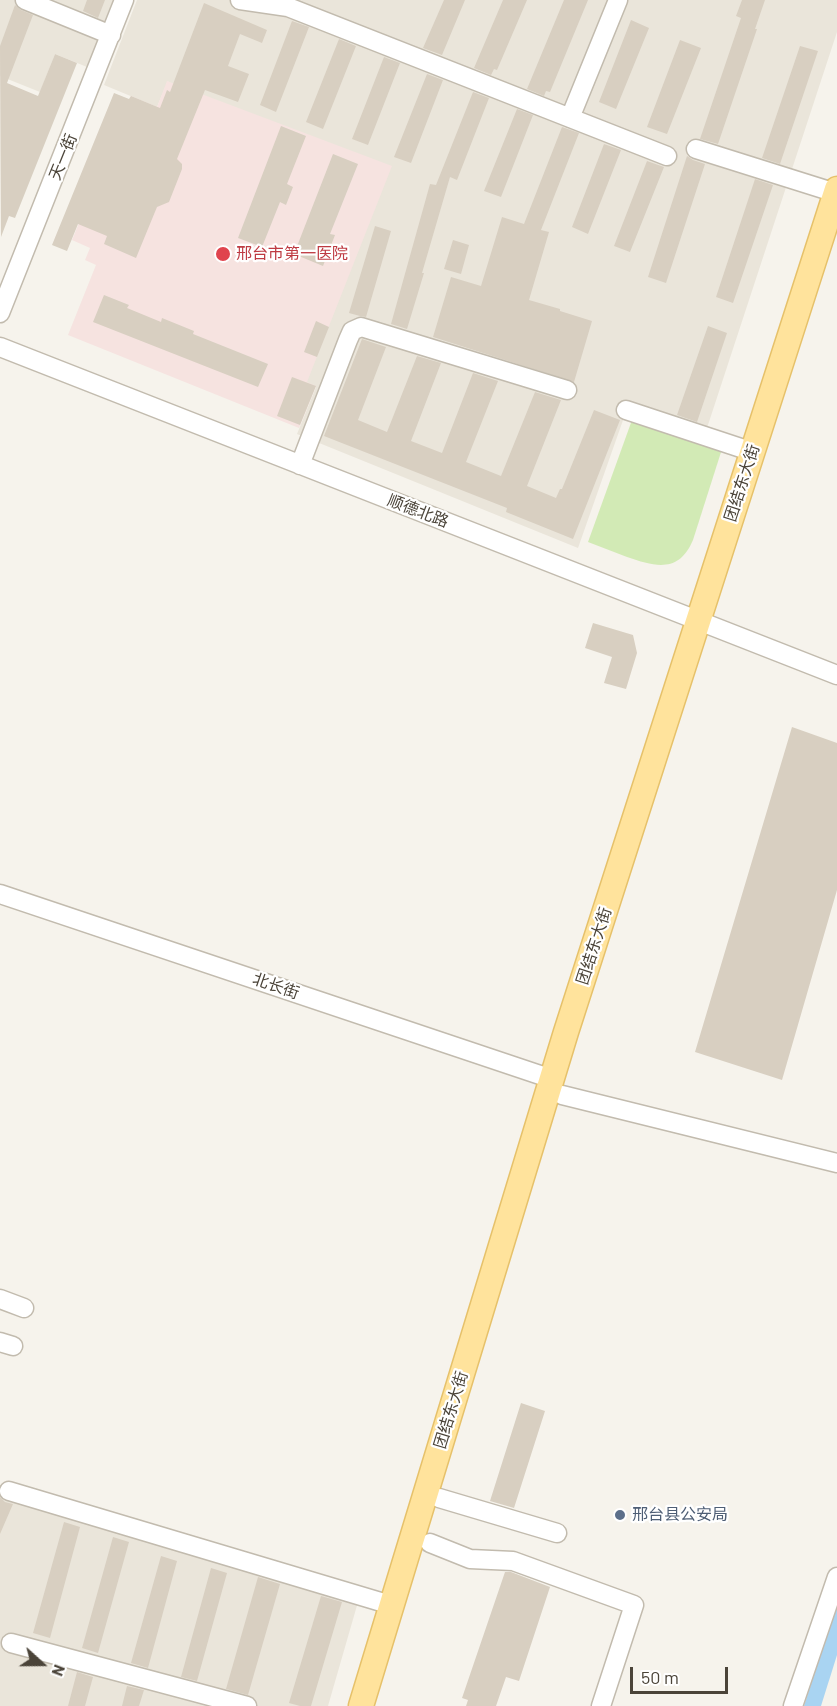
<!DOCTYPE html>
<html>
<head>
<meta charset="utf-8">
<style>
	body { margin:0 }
	#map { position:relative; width:837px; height:1706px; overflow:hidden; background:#f6f3ec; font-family:Barlow,sans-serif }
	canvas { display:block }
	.north { position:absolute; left:12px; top:1634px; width:60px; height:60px; -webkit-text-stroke:4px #fff; paint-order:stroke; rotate:111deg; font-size:16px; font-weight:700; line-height:24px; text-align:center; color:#4b4439 }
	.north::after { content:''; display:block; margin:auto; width:21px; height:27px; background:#4b4439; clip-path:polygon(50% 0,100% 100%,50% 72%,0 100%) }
	.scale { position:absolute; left:630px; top:1667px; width:98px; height:27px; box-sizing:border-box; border:3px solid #4b4439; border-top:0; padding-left:8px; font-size:18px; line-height:21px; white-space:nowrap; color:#4b4439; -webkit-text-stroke:4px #fff; paint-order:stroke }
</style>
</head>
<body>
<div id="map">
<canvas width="837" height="1706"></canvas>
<div class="north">N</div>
<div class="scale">50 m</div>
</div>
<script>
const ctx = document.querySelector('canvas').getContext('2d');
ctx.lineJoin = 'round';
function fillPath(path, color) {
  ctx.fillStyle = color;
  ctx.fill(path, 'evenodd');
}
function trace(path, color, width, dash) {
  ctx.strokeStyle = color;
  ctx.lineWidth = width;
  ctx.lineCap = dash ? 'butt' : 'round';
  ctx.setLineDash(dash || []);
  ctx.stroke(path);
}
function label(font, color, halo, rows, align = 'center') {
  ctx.font = font + ' Barlow,"Noto Sans SC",sans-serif';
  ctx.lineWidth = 4.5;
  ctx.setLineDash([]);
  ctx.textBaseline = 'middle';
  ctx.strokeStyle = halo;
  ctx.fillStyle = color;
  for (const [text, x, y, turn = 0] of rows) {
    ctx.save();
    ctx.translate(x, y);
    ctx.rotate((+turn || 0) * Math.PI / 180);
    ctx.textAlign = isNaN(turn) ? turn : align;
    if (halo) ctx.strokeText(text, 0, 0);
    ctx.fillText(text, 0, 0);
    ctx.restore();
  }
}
fillPath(new Path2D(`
	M0,0h113l-26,67 -32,-13 -15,38 -40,-16z
	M137,0h700v32l-131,399 -78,-25 -50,142 -281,-114 19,-47 -9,-4 -139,-302 -11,26 -53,-22z
	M0,1495l27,10 331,97 -30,104h-328z`), '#eae5da');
fillPath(new Path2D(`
	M167,81l225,85 -85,216 9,4 -17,42 -231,-93 28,-70 -11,-5 5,-12 -18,-8 59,-144 26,11z`), '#f6e3e0');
fillPath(new Path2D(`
	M632,420l90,29 -29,91c-14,33 -37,27 -66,17 -13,-5 -26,-10 -39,-15z`), '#d2eab5');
fillPath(new Path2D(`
	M837,1602v53l-16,51h-17z`), '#a9d4f2');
fillPath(new Path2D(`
	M87,0h18l-7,18 -15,-7z
	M444,0h21l-23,55 -19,-7z
	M503,0h24l-30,70 -3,-1 -3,6 -17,-7z
	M564,0h24l-38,92 -4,-1 -2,5 -17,-7z
	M742,0h23l-10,29h2l-39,115 -18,-5 41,-121 -5,-2z
	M204,3l63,27 -5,13 -22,-9 -12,32 21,8 -11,28 -33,-12 -28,69 5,5v5l-13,33 -12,5 -21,51 -32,-14 3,-8 -29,-12 -11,27 -15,-6 62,-152 15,6 2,-3 29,12 7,-18 3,2z
	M15,5l6,5 12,5 -26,68 31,13 17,-42 22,9 -62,155 -6,-2 -8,21 -1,-191z
	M631,20l18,8 -33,81 -17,-7z
	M292,21l17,6 -33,85 -16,-7z
	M339,39l17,7 -33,83 -17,-7z
	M680,40l21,8 -34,86 -20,-7z
	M800,46l18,5 -38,113 -18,-6z
	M384,57l16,6 -32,82 -16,-6z
	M427,74l16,6 -32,83 -17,-6z
	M473,92l16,6 -32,82 -7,-3 -28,96h2l-17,56 -16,-5 39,-140 6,1z
	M517,109l16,6 -32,82 -17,-6z
	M281,126l25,10 -19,48 6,3 -7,18 -6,-3 -18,45 -24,-9z
	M562,127l17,6 -38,97 8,2 -20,68 31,9v2l32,10 -18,61 -141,-45 18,-60 30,9 21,-69 22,7z
	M604,144l17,6 -33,84 -16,-7z
	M333,154l25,10 -28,70 5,1 -12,31 -29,-12z
	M687,156l6,4 12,4 -39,119 -18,-6z
	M647,161l17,6 -34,85 -16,-6z
	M755,179l18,6 -40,118 -17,-6z
	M375,226l16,5 -25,86 -6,-1 -11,-3z
	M453,240l16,5 -8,29 -17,-5z
	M104,295l25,10 -2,3 34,14 1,-4 32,13 -1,3 75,30 -10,23 -165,-65z
	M316,321l13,6 -12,30 -13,-5z
	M708,326l19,7 -30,89 -20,-7z
	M362,339l24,8 -28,73 29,12 30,-76 24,7 -30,78 31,12 31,-80 25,8 -32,81 35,14 34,-84 26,8 -34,86 29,12 4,-9h2l32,-79 26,10 -47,119 -67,-27 1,-4 -183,-72z
	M292,377l24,9 -16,39 -23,-9z
	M593,623l40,12 4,18 -11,36 -22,-6 8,-26 -27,-9z
	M792,727l45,16v147l-55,190 -87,-28z
	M521,1403l24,8 -31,97 -24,-7z
	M0,1497l5,5 8,2 -13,30z
	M64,1522l16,5 -30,111 -17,-5z
	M113,1537l16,5 -31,111 -16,-5z
	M161,1556l16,5 -29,107 -17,-5z
	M211,1568l16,5 -30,108 -16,-4z
	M505,1572h6l39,15 -31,94 -13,-4 -10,29h-30l2,-6 -6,-2z
	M258,1577l22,7 -32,111 -22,-6z
	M321,1596l21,6 -31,104h-11l-11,-3z
	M77,1672l16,5 -8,29h-17z
	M127,1686l17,4 -5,16h-17z`), '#d8cfc1');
const minor = new Path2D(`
	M25,0l86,35
	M240,0l48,7 379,149
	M570,118l48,-118
	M696,149l140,44
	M0,313l124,-313
	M0,347l837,328
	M626,410l127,42
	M300,465l48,-125 4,-9 9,-4 206,63
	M0,894l552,185
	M562,1095l275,68
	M0,1299l24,9
	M0,1342l13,4
	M9,1491l382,114
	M439,1498l118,35
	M430,1543l40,16 43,2 121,44 -33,101
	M11,1643l236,63
	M793,1706l44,-129`);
const major = new Path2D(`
	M361,1706l205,-674 271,-843`);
trace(minor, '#c2bbae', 21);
trace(major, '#e6c16a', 27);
trace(minor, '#fff', 18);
trace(major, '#ffe39c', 24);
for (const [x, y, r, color] of [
	[223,254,8,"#e0444e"],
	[620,1515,6,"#5c6f8a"]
]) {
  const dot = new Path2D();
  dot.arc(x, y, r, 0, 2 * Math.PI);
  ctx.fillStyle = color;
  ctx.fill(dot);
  trace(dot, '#fff', 2);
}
label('16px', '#4b4439', '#fff', [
	["天一街",63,157,-68],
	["团结东大街",742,483,-72],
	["顺德北路",418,511,21],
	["团结东大街",594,946,-72],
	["北长街",276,986,19],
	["团结东大街",451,1410,-73]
]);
label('16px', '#be3a42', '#fff', [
	["邢台市第一医院",236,254]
], 'left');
label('16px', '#4e5e75', '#fff', [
	["邢台县公安局",632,1515]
], 'left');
</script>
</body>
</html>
